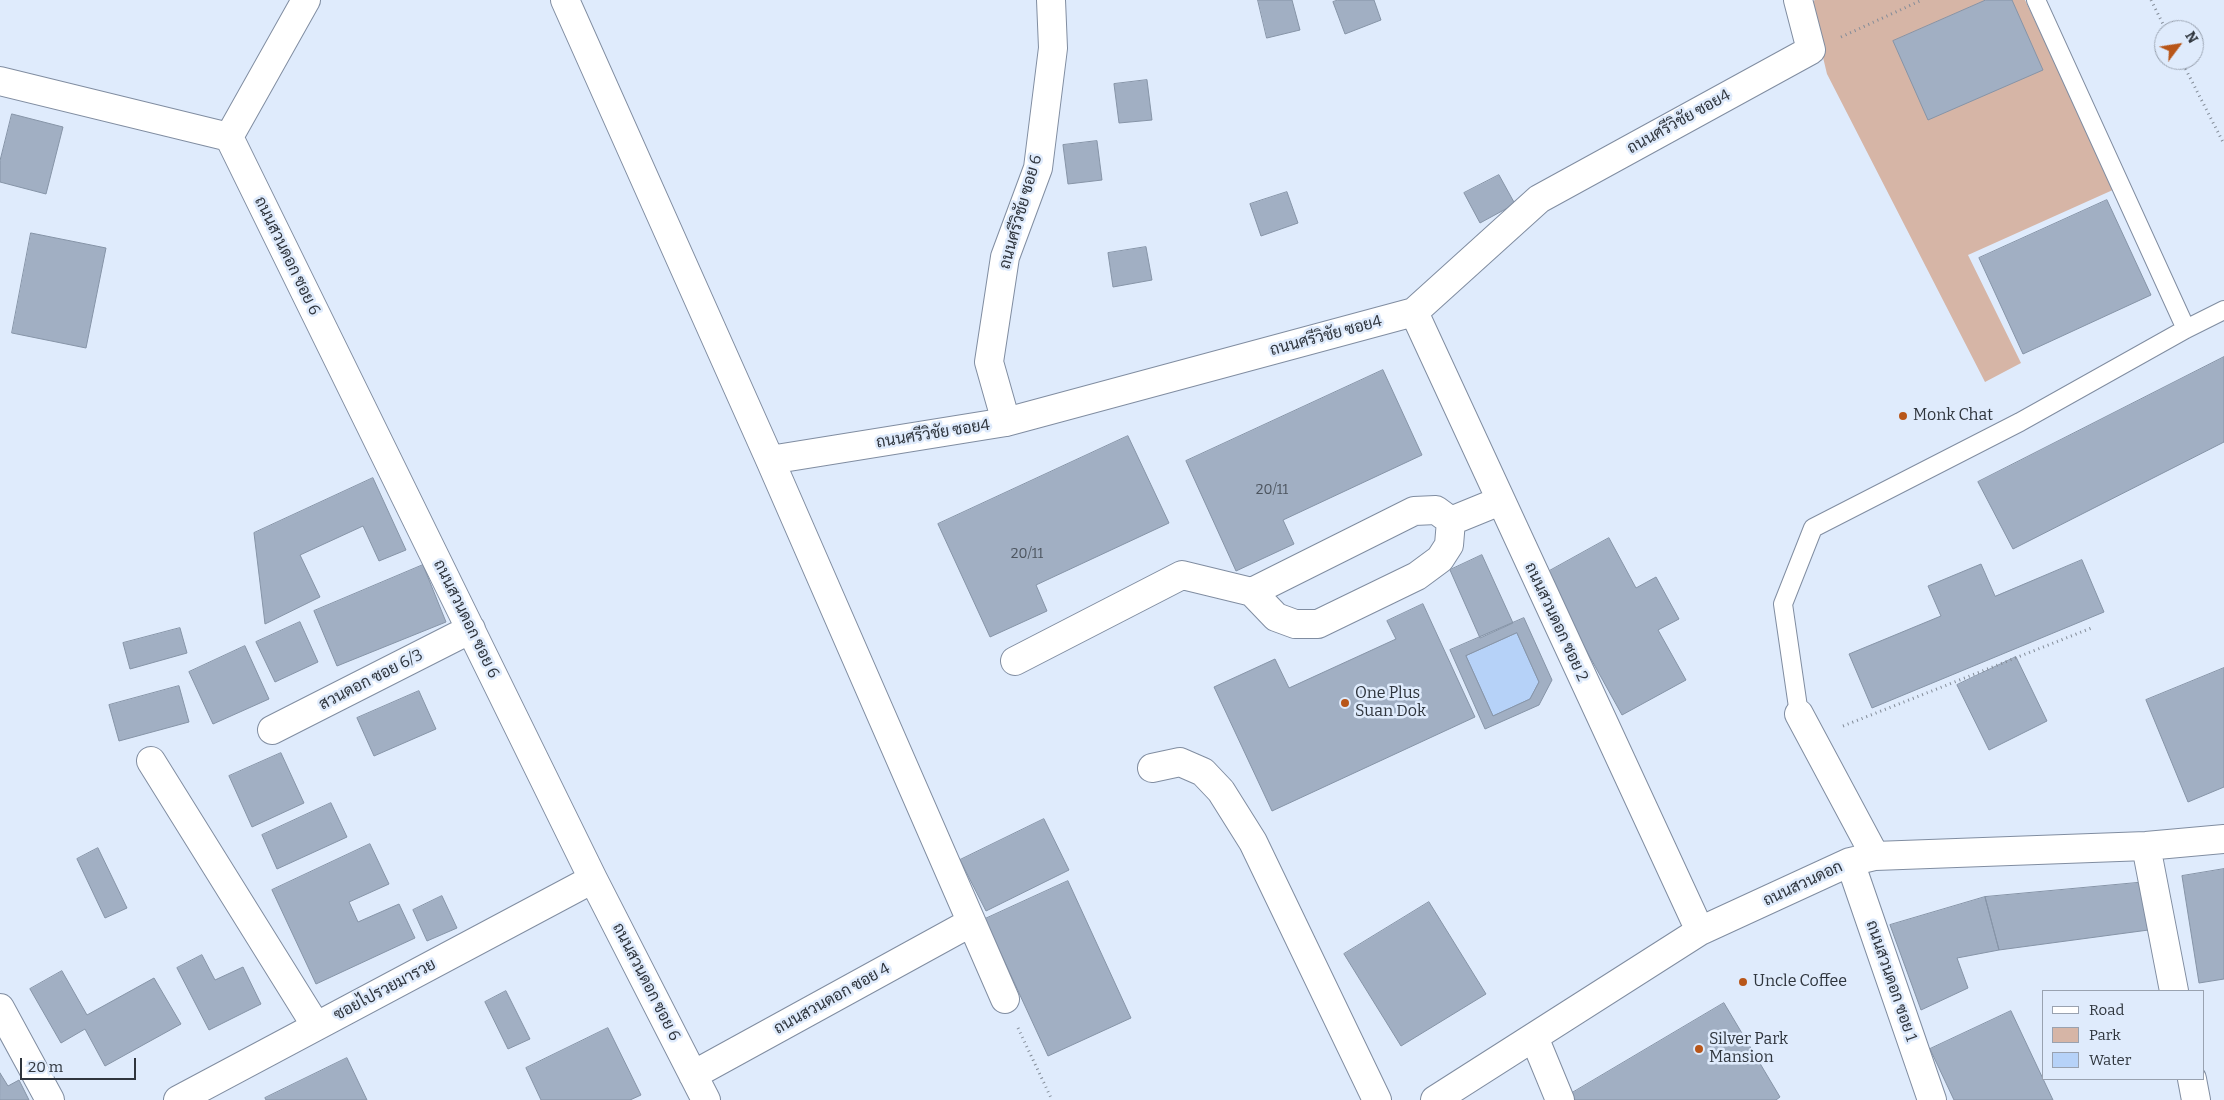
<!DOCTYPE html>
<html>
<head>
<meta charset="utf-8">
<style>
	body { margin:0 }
	#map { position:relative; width:2224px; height:1100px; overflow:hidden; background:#dfebfc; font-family:Bitter,serif }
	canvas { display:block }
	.legend { position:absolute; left:2042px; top:990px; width:162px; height:90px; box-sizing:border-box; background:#dfebfc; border:1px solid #99a2b0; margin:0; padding:6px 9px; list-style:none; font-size:15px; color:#2f353d }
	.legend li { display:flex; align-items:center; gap:10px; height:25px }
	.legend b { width:25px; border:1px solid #99a2b0 }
	.north { position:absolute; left:2154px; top:20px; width:50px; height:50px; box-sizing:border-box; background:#dfebfc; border:1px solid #99a2b0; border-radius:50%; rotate:59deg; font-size:14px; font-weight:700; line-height:20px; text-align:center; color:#2f353d }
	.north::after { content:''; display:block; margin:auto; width:18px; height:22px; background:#b85619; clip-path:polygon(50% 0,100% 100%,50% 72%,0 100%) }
	.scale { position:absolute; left:20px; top:1058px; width:116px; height:22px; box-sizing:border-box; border:2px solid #2f353d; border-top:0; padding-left:6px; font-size:15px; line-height:18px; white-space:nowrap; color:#2f353d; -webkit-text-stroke:4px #dfebfc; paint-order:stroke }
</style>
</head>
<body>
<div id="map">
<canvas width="2224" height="1100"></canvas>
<ul class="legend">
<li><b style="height:6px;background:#fff"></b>Road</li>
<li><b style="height:14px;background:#d6b5a6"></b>Park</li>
<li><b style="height:14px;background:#b6d2f8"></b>Water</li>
</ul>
<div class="north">N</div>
<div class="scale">20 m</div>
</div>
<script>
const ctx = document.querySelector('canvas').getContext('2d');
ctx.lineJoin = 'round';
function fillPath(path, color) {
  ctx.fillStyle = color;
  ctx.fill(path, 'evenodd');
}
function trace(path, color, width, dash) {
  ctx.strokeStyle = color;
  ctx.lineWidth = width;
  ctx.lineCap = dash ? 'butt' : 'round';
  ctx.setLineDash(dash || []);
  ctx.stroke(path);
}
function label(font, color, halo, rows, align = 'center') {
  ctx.font = font + ' Bitter,Sarabun,serif';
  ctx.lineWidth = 5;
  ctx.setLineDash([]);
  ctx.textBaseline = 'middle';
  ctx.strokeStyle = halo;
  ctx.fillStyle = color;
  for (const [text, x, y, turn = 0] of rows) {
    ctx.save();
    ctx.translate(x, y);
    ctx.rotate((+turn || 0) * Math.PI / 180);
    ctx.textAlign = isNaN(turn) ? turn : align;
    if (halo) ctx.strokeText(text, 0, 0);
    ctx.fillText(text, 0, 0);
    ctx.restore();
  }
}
fillPath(new Path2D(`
	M1815,0h210l90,189 -147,66 53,108 -36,19 -158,-308 -17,-71z`), '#d6b5a6');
const water = new Path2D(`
	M1517,633l22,49 -9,17 -37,17 -27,-60z`);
fillPath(water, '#b6d2f8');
trace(water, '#8ea3c0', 1);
const building = new Path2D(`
	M1258,0h34l8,30 -33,8z
	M1338,0h36l7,20 -36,14 -12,-32z
	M1986,0h26l31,70 -115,50 -35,-79z
	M1147,80l5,40 -33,3 -5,-39z
	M12,114l51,13 -17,67 -46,-12v-21z
	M1097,141l5,39 -34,4 -5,-39z
	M1499,175l16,29 -35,19 -16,-30z
	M1287,192l11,31 -37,13 -11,-32z
	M2107,200l44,95 -128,59 -44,-96z
	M31,233l75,15 -20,100 -74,-15z
	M1146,247l6,33 -39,7 -5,-34z
	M2224,357v85l-211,107 -35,-67z
	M1383,370l39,85 -139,65 11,24 -58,27 -50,-110z
	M1128,436l41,87 -133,62 11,26 -57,26 -52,-113z
	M373,478l33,72 -27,11 -16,-35 -63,29 20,42 -55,27 -11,-91z
	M1609,538l27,50 20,-11 23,42 -21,11 28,50 -64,35 -78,-141z
	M1482,555l31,68 -33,15 -30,-68z
	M2082,560l22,52 -232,96 -23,-54 92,-38 -13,-30 53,-22 14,32z
	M423,565l23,57 -109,44 -23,-55z
	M1423,604l52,113 -203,94 -58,-124 61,-28 14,29 107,-49 -9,-18z
	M1524,618l28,62 -13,25 -54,24 -35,-79zM1517,633l22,49 -9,17 -37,17 -27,-60z
	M300,622l18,40 -43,20 -19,-40z
	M180,628l7,25 -57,16 -7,-26z
	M245,646l24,53 -56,25 -24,-52z
	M2016,657l31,64 -58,29 -32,-65z
	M2224,668v119l-36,15 -42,-102z
	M179,686l10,36 -70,19 -10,-36z
	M419,691l17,38 -62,27 -17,-38z
	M281,753l23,50 -52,24 -23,-51z
	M331,803l16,34 -70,32 -15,-34z
	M1044,819l25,51 -83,41 -26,-51z
	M370,844l19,40 -40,18 9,20 41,-18 16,34 -99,46 -44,-94z
	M98,848l29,60 -22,10 -28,-59z
	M2224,869v110l-25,4 -17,-107z
	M1068,881l63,137 -83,38 -63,-137z
	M2147,882l9,47 -157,21 -14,-53z
	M442,896l15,32 -30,13 -14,-31z
	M1985,897l14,53 -42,8 11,30 -47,22 -31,-85z
	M1429,902l57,92 -85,52 -57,-92z
	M202,955l13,25 28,-13 18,37 -52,26 -32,-62z
	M62,971l25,44 67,-37 27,46 -76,42 -20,-37 -24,14 -31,-54z
	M506,991l24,48 -22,10 -23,-47z
	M1724,1003l56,94 -4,3h-206l-3,-4z
	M2011,1011l42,89h-99l-24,-51z
	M608,1028l33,67 -11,5h-89l-15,-32z
	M347,1058l20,42h-101l-1,-2z
	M0,1073l8,13 11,-6 10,20h-29z`);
fillPath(building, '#a1afc3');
trace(building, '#8694a7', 1);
const service = new Path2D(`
	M2036,0l150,329
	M1799,714l-16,-110 30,-76 207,-106 166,-93 38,-19`);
const minor = new Path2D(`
	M565,0l205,460 235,539
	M0,81l229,56
	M229,137l364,742 113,221
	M229,137l77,-137
	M1414,312l286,619
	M1006,422l-17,-60 16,-105 33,-89 15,-120 -2,-48
	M770,460l236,-38 408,-110 125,-113 272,-149 -13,-50
	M1451,521l49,-20
	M1252,592l162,-81 22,-1 15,11
	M1015,661l167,-86 70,17 24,25 19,7h23l99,-48 23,-17 9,-14 2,-24
	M1799,714l76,142
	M272,730l199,-101
	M151,761l165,265
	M1152,768l28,-6 23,10 18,19 32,51 124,258
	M2146,846l28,145
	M1850,862l82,238
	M0,1008l50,92
	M1534,1037l26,63
	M693,1075l277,-152
	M2192,1079l4,21
	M178,1100l415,-221
	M1435,1100l265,-169 150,-69 25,-6 271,-10 78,-7`);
trace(service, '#808da1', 20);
trace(minor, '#808da1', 30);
trace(new Path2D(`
	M2151,0l15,30
	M1841,37l81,-37
	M2181,60l43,84
	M1843,726l251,-99
	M1018,1028l34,72`), '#838c98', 3, [1, 4]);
trace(service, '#fff', 18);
trace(minor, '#fff', 28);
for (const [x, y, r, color] of [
	[1903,416,5,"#b85619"],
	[1345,703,5,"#b85619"],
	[1743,982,5,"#b85619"],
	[1699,1049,5,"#b85619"]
]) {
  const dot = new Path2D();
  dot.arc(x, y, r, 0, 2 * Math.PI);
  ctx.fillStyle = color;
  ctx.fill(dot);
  trace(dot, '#dfebfc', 2);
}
label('14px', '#4c545e', null, [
	["20/11",1272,490],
	["20/11",1027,554]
]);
label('16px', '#2f353d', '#dfebfc', [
	["ถนนศรีวิชัย ซอย4",1679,122,-29],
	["ถนนศรีวิชัย ซอย 6",1021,212,-74],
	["ถนนสวนดอก ซอย 6",287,256,64],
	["ถนนศรีวิชัย ซอย4",1326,336,-15],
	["ถนนศรีวิชัย ซอย4",933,434,-9],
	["ถนนสวนดอก ซอย 6",466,619,64],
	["ถนนสวนดอก ซอย 2",1556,622,65],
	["สวนดอก ซอย 6/3",371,680,-27],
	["ถนนสวนดอก",1803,884,-25],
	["ถนนสวนดอก ซอย 1",1891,981,71],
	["ถนนสวนดอก ซอย 6",646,982,63],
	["ซอยไปรวยมารวย",385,990,-28],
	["ถนนสวนดอก ซอย 4",832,999,-29]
]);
label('16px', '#2f353d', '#dfebfc', [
	["Monk Chat",1913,416],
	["One Plus",1355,694],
	["Suan Dok",1355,712],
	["Uncle Coffee",1753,982],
	["Silver Park",1709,1040],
	["Mansion",1709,1058]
], 'left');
</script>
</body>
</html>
